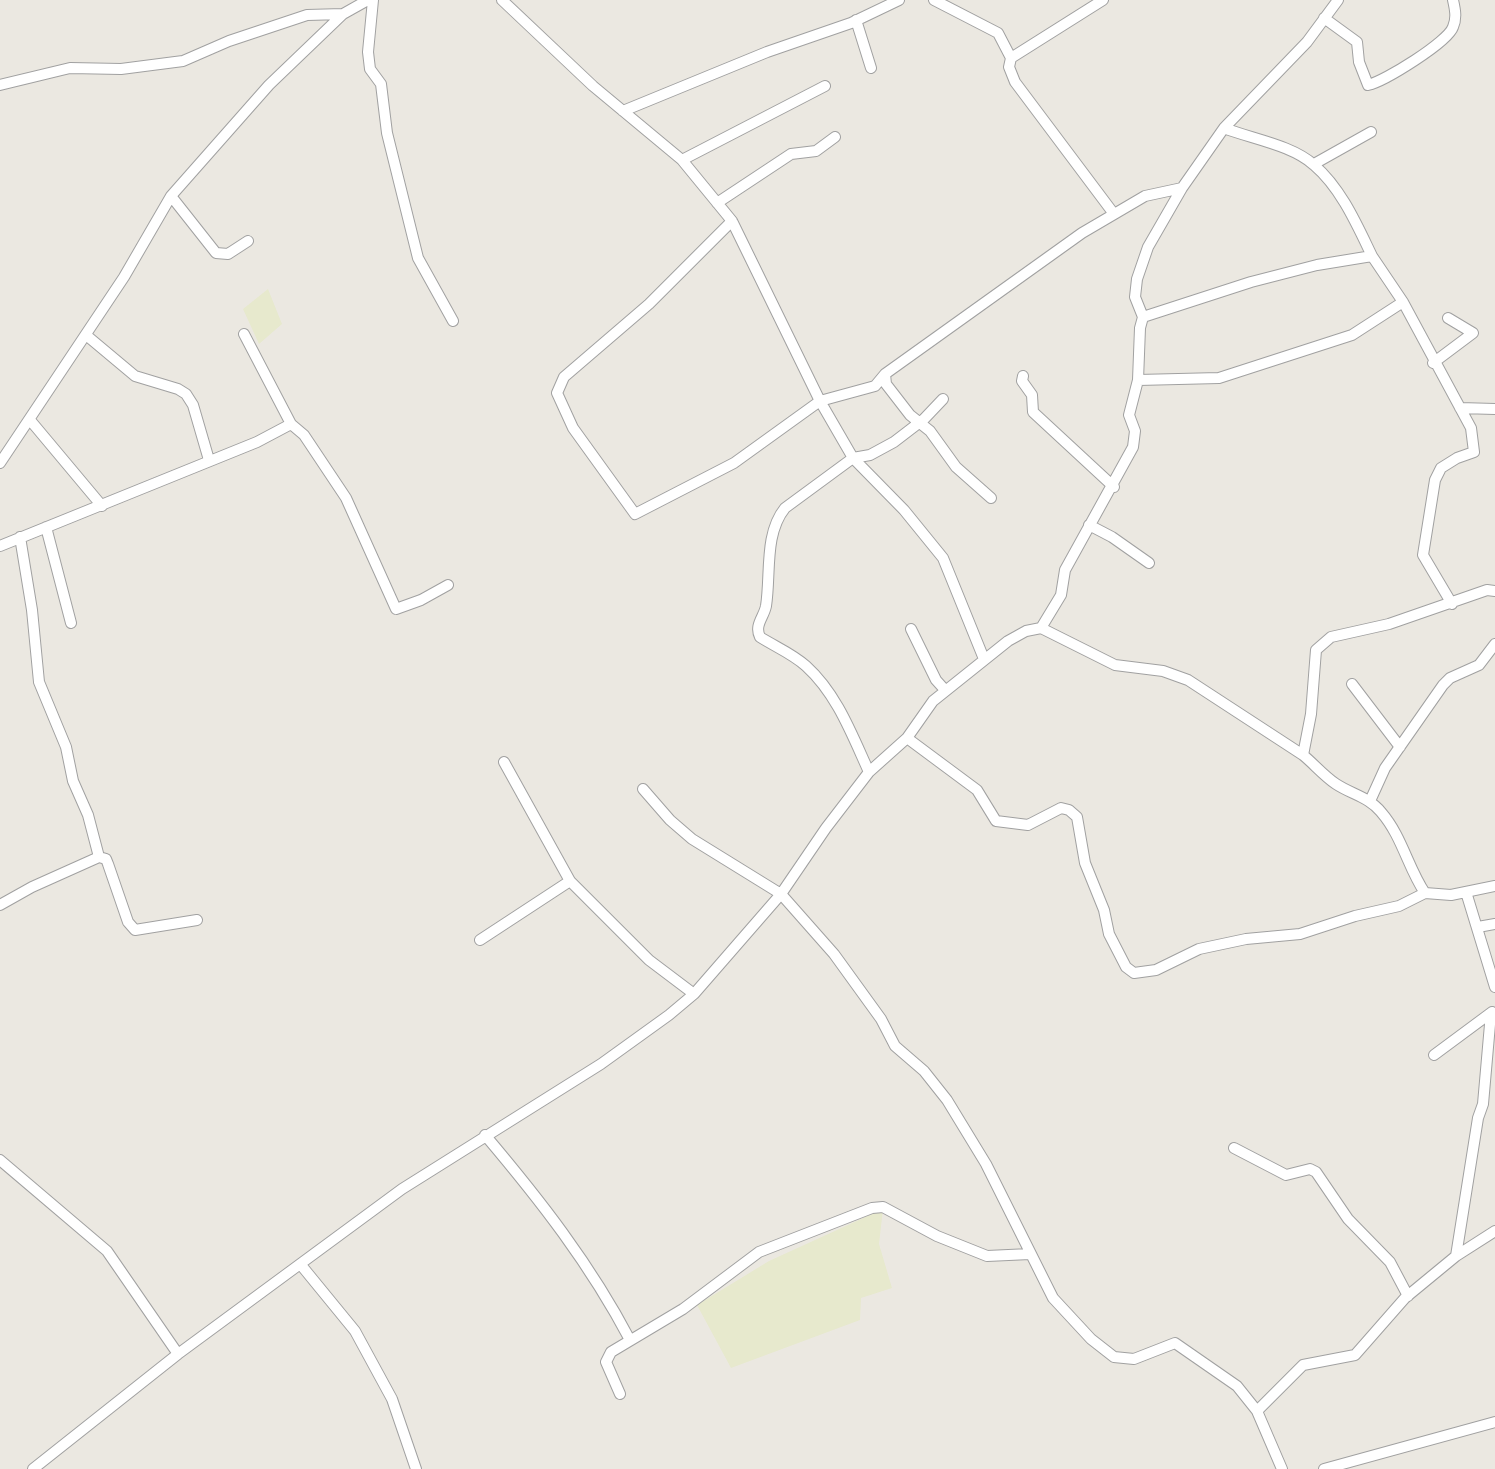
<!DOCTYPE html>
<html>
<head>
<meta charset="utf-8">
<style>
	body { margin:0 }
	canvas { display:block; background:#ebe8e1 }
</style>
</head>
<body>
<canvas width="1495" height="1469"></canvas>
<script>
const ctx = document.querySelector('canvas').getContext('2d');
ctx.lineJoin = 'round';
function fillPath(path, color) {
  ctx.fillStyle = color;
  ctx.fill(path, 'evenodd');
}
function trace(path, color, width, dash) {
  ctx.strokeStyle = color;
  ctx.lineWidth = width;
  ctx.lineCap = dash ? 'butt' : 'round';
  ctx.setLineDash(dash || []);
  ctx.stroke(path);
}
fillPath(new Path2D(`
	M268,289l14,35 -23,20 -16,-35z
	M883,1209l-4,35 13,44 -31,10 -1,22 -129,48 -34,-63 72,-44z`), '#e7e9cd');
const minor = new Path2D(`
	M373,0l-5,52 2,17 11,15 6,49 31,125 35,63
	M502,0l91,86 89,74 50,61 88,180 33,57 51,52 39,48 41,101
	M934,0l64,33 13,25 -2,9 6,15 99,132
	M1324,18l33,24 2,20 9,23c17,-4 80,-43 85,-58 4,-9 2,-18 0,-27
	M856,20l15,48
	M1011,58l92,-58
	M0,85l70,-17 51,1 62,-8 46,-20 78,-26 36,-1
	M623,111l144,-59 84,-29 48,-23
	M682,160l143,-74
	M1314,164l57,-32
	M171,196l45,57 12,1 20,-13
	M717,203l74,-49 25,-3 19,-14
	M732,221l-83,83 -85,73 -7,16 16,35 62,86 99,-51 86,-62 55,-15 10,-12 197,-141 63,-37 37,-8
	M1372,256l31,46 68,126 3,24 -17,6 -16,10 -6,12 -12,75 29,49
	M1143,317l108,-35 66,-17 55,-9c-15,-31 -31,-68 -58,-91 -22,-20 -62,-26 -90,-37
	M244,334l47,90 13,11 42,63 50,111 25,-9 27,-15
	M86,335l49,41 43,13 8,5 7,11 16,55
	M1433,363l40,-30 -25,-15
	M885,374l1,10 24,31 20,16 26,36 35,31
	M1023,376l-1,5 10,14 1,17 81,75
	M1138,380l81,-2 133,-43 51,-33
	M1460,408l35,1
	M30,420l72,86
	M0,463l124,-186 47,-81 98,-111 74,-71 25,-14
	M1089,525l23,12 37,26
	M46,527l25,96
	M20,537l12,73 7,72 27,65 7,34 15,34 11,42
	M0,546l257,-104 34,-18
	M1041,628l74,37 48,6 25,9 115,75
	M911,629l25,51 9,10
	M1352,684l48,63
	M907,738l70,52 19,31 32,4 33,-17 8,2 8,7 8,46 19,47 5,24 17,33 8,6 22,-3 43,-21 47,-10 54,-5 55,-18 44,-10 26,-13 26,2 44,-9
	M504,762l66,119 79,79 45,34
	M869,772c-17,-37 -32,-78 -63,-106 -13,-12 -32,-20 -46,-29 -6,-12 4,-20 6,-31 5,-32 -2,-72 19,-98l68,-50 17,-3 24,-13 30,-23 19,-20
	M643,789l27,31 22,19 89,55 53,60 47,65 14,27 29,25 23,29 39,64 67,134 38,41 23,18 20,2 41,-16 62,43 20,25 25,58
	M1370,801l15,-33 58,-83 7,-7 29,-13 16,-21
	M1466,892l29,95
	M1425,893c-17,-25 -23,-57 -44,-81 -12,-15 -30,-18 -45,-28 -12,-8 -22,-20 -33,-29l8,-41 5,-64 15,-13 58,-13 98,-34 8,1
	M0,905l32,-18 67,-30 7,2 2,5 20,58 7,8 62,-10
	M1478,927l17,-3
	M480,940l90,-59
	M1434,1055l58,-43
	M485,1135c55,65 105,129 145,205
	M1234,1148l52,27 24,-6 6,3 32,47 42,43 18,34
	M0,1160l107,91 71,103
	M1456,1256l22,-138 5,-14 8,-91
	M301,1265l54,66 37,68 24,70
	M620,1394l-14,-32 5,-10 72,-43 76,-57 113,-44 11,-1 54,29 50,20 43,-2
	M1257,1411l46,-46 52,-10 50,-57 51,-42 39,-25
	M33,1469l145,-115 224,-165 199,-125 68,-49 25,-21 87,-100 45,-66 43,-56 38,-34 26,-37 75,-60 18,-10 15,-3 20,-33 4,-25 68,-123 2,-16 -6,-16 9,-35 2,-52 3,-11 -8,-20 2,-18 11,-32 34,-59 42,-60 83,-86 31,-42
	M1324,1469l171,-47`);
trace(minor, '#a1a1a1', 12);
trace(minor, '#fff', 10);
</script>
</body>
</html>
